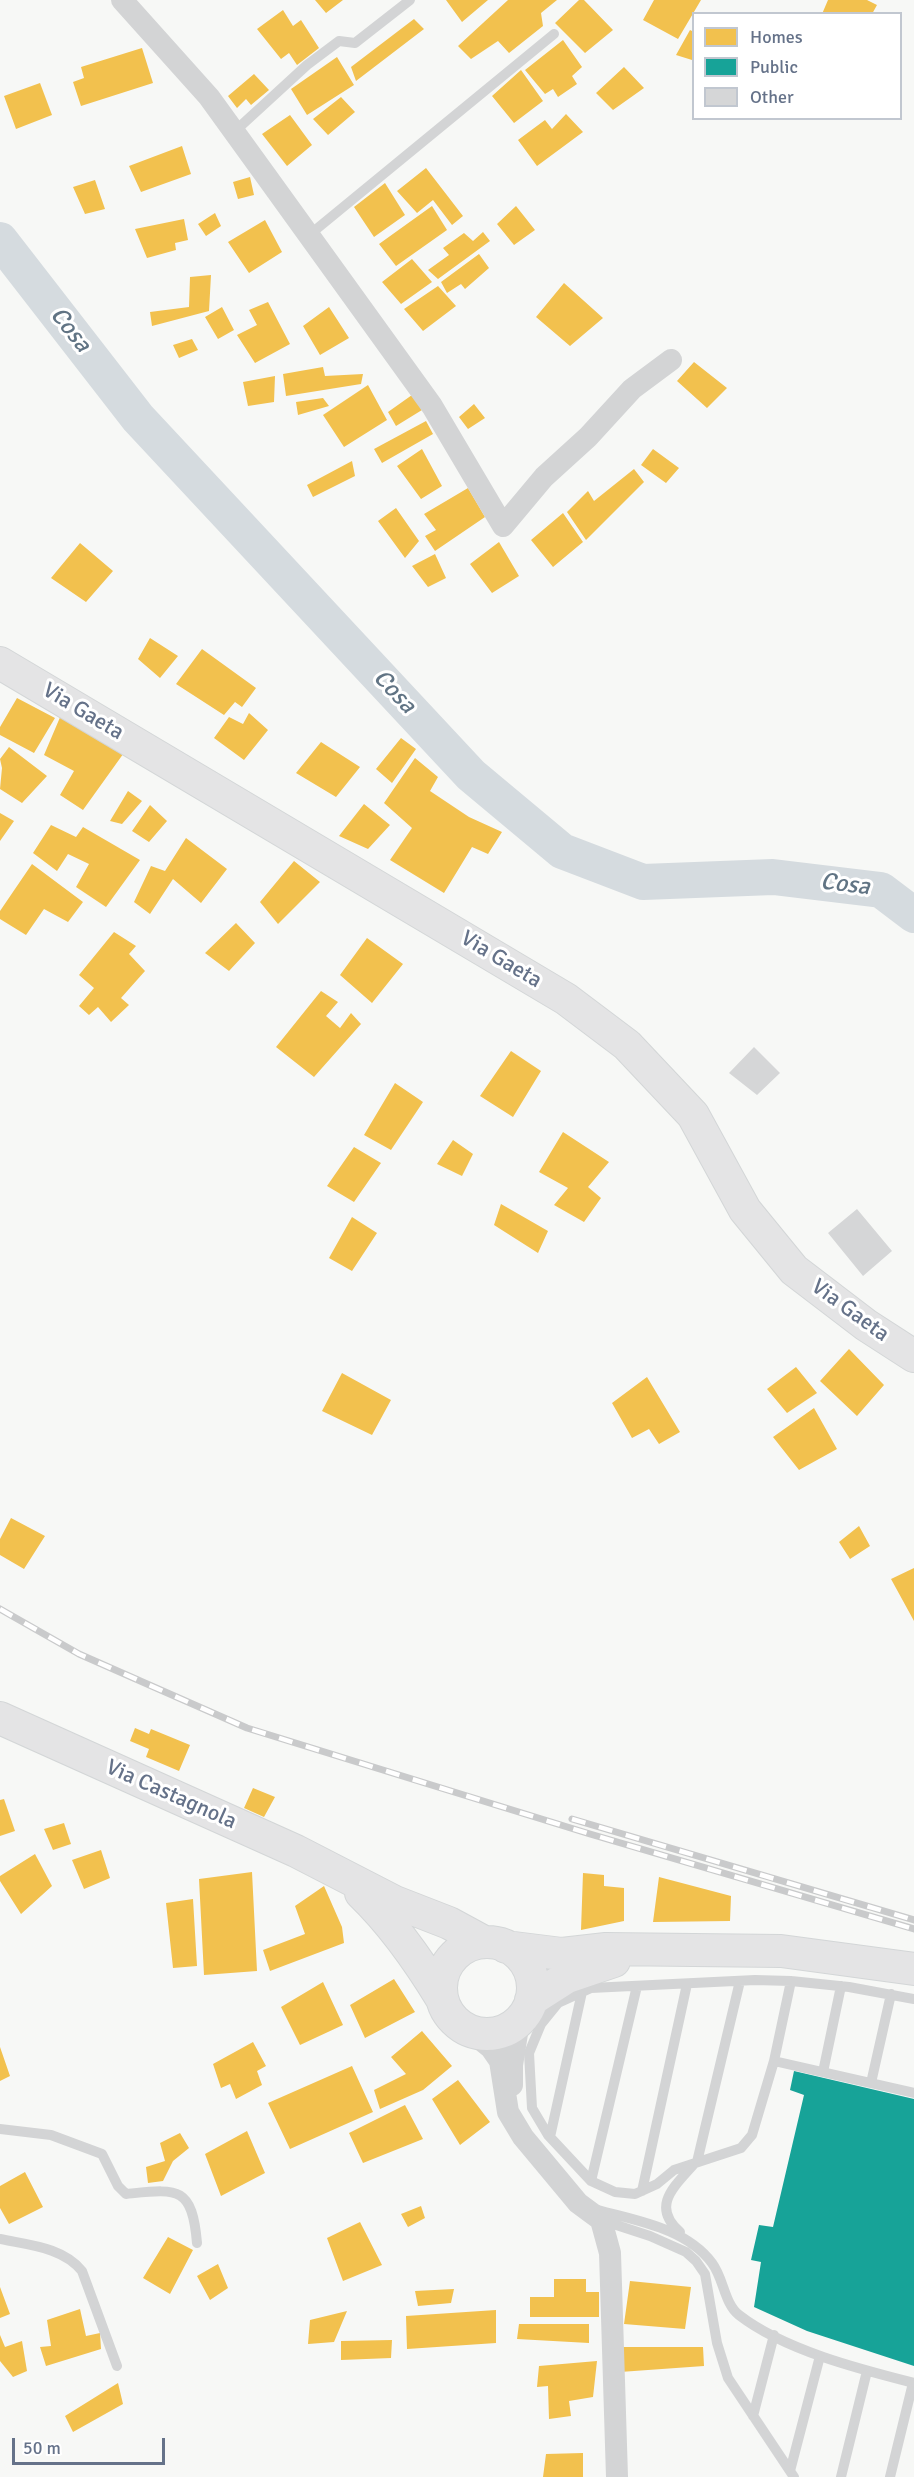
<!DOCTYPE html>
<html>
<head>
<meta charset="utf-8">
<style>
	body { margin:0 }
	#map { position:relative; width:914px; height:2477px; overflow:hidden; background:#f7f8f6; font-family:Signika,sans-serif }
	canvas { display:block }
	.legend { position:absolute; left:692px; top:12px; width:210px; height:108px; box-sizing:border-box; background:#fff; border:2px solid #c1c7d0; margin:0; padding:8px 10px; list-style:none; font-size:18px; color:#657289 }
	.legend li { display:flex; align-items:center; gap:12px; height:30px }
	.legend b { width:30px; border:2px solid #c1c7d0 }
	.scale { position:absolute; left:12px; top:2438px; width:153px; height:27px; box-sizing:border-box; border:3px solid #657289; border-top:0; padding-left:8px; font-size:18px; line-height:21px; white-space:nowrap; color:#657289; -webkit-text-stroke:4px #fff; paint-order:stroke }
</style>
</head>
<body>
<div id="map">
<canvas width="914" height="2477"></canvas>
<ul class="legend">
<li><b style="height:16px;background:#f2c14e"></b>Homes</li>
<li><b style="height:16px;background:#17a398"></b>Public</li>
<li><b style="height:16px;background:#d5d6d7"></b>Other</li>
</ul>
<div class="scale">50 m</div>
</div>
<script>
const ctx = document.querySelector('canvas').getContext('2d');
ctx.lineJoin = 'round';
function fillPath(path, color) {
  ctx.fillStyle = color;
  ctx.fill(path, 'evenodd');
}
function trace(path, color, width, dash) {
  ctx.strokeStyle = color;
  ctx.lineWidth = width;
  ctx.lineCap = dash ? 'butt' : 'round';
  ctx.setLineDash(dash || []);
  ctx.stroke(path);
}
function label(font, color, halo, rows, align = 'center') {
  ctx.font = font + ' Signika,sans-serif';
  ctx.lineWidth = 6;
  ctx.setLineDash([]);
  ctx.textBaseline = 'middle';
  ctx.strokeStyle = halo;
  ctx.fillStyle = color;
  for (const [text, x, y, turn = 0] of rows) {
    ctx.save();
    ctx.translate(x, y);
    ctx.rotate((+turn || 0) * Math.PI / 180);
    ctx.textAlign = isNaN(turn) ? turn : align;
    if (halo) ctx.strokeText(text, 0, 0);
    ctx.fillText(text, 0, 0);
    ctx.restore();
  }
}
fillPath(new Path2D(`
	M315,0h28l-17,13z
	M446,0h42l-26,22z
	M508,0h49l-16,13 2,13 -34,27 -11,-12 -27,18 -13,-13z
	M579,0h5l29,30 -28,23 -30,-30z
	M654,0h47l-23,39 -35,-19z
	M828,0h39l10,5 -5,9h-50z
	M283,10l10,16 8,-6 18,28 -22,17 -8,-12 -8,6 -24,-30z
	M414,19l10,10 -68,52 -5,-14z
	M690,30l4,2 -2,28 -16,-5z
	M563,40l19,27 -10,9 5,8 -19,13 -5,-8 -8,5 -20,-24z
	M142,48l11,35 -72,23 -8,-24 11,-4 -3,-11z
	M337,57l17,28 -47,30 -16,-26z
	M624,67l20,21 -31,22 -17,-17z
	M521,70l22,31 -29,22 -22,-27z
	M254,74l15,16 -18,15 -5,-6 -9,9 -9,-12z
	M40,83l12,32 -36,14 -12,-33z
	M341,97l14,15 -27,23 -15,-16z
	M566,114l17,18 -46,34 -19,-26 27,-20 7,9z
	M290,115l22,30 -25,21 -25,-32z
	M182,146l9,28 -50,18 -12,-26z
	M426,168l37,48 -11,9 -19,-25 -16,13 -20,-22z
	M250,177l4,18 -16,4 -5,-17z
	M95,180l10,29 -20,5 -12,-27z
	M385,183l20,32 -31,22 -20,-30z
	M432,206l15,24 -51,36 -17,-22z
	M516,206l19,24 -21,15 -17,-21z
	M215,213l6,13 -15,10 -8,-12z
	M184,219l4,21 -13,3 1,7 -29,8 -12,-29z
	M265,220l17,32 -33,21 -21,-31z
	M483,232l7,9 -52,38 -10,-9 21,-15 -6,-7 21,-15 9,8z
	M479,254l10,14 -24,21 -4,-5 -14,9 -6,-11z
	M412,259l20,23 -31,22 -19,-22z
	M211,275l-2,36 -57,15 -2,-14 39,-5 1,-30z
	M564,283l39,35 -33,28 -34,-29z
	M438,286l18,20 -33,25 -19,-22z
	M268,302l22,42 -35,19 -18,-28 20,-10 -8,-15z
	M222,307l12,23 -16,9 -13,-22z
	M329,307l20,31 -29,17 -17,-29z
	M192,339l6,11 -19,8 -6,-13z
	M694,362l33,26 -20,20 -30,-27z
	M323,367l2,9 38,-2 -2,10 -75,12 -3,-22z
	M275,376l-1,26 -26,4 -5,-24z
	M368,385l19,35 -43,27 -21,-32z
	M412,395l10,15 -26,16 -8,-14z
	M323,398l6,8 -31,9 -2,-13z
	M474,404l11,14 -17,11 -9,-12z
	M426,421l7,13 -51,29 -8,-14z
	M422,449l20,37 -21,13 -24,-33z
	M653,449l26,19 -13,15 -25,-18z
	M352,461l3,15 -42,21 -6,-12z
	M634,469l10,13 -58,58 -19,-28 21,-21 6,10z
	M468,488l17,29 -50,34 -10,-15 11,-6 -12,-16z
	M396,508l23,33 -14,17 -27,-37z
	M563,513l20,29 -30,25 -22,-27z
	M499,542l20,34 -27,17 -22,-29z
	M80,543l33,28 -27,31 -35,-24z
	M435,554l11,24 -18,9 -16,-21z
	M150,638l28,18 -18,22 -22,-19z
	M202,649l54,39 -14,19 -7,-5 -11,13 -48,-31z
	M17,698l38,20 -21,35 -34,-18v-8z
	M249,713l19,17 -24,30 -30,-22 15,-21 14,7z
	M61,715l65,35 -43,60 -23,-15 14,-24 -30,-16z
	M401,738l15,11 -24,34 -16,-14z
	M321,742l39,25 -24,30 -40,-24z
	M9,747l38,29 -25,27 -22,-14 2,-21 -2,-9z
	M415,758l23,19 -8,14 39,26 33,15 -14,22 -16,-7 -28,46 -54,-33 22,-32 -28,-25z
	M128,791l14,10 -20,23 -12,-3z
	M364,804l26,21 -22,24 -29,-13z
	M150,805l17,16 -18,21 -17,-11z
	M0,813l14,8 -14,20z
	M51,825l25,12 7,-10 57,33 -34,47 -30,-20 13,-23 -21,-10 -11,17 -24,-18z
	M186,838l41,31 -26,34 -28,-24 -23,35 -16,-12 17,-36 14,5z
	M294,861l26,21 -42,42 -18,-22z
	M32,864l51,38 -15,20 -24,-13 -18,26 -26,-16v-8z
	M236,923l19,20 -26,28 -24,-18z
	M114,932l22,14 -7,8 16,17 -24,27 8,7 -18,17 -13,-15 -9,8 -10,-9 15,-18 -15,-13z
	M367,938l36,26 -31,39 -32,-28z
	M321,991l17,11 -12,14 14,12 11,-15 10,11 -47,53 -38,-30z
	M511,1051l30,20 -28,46 -33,-21z
	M395,1083l28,19 -32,48 -27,-15z
	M563,1132l46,30 -21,25 13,11 -17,24 -30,-17 14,-17 -29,-16z
	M453,1140l20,14 -11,22 -25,-12z
	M354,1147l27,16 -27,39 -27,-16z
	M501,1204l47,27 -10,22 -44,-28z
	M352,1217l25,16 -25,38 -23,-13z
	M849,1349l35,36 -27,31 -37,-35z
	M796,1367l21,26 -30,20 -20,-24z
	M342,1373l49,27 -19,35 -50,-24z
	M647,1377l33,55 -21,12 -10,-15 -17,9 -20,-35z
	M814,1408l23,41 -38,21 -26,-33z
	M11,1518l34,18 -21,33 -24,-14v-16z
	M859,1526l11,20 -20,13 -11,-17z
	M914,1568v53l-23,-42z
	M135,1728l14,6 2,-5 39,16 -11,26 -33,-14 3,-8 -19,-8z
	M253,1788l22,9 -11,20 -20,-9z
	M4,1799l11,32 -15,5v-36z
	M64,1823l7,21 -18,6 -9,-21z
	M101,1850l9,28 -26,11 -12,-29z
	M35,1854l17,32 -31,28 -21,-33v-5z
	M252,1872l5,99 -53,4 -5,-96z
	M583,1873l21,2v11l20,2v33l-43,9z
	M659,1877l72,19 -1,25 -77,1z
	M324,1886l18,41 2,16 -74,28 -7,-21 42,-16 -10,-28z
	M193,1899l4,67 -24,2 -7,-65z
	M394,1979l21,33 -50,26 -15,-33z
	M323,1982l20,43 -43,20 -19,-38z
	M422,2031l30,35 -29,24 -43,19 -6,-19 32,-16 -15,-17z
	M253,2042l13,24 -9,5 5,14 -26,14 -6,-15 -9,4 -8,-24z
	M0,2047l10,29 -10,5z
	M352,2066l21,46 -83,37 -22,-46z
	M458,2080l32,42 -30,23 -28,-46z
	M405,2105l18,34 -60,24 -14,-30z
	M247,2131l18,42 -44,23 -16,-42z
	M180,2133l9,15 -16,13 -10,20 -15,2 -2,-16 19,-6 -5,-18z
	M25,2172l18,35 -34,17 -9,-16v-22z
	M421,2206l4,12 -17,9 -7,-13z
	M360,2222l22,43 -39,16 -16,-43z
	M168,2237l25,13 -23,44 -27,-16z
	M218,2264l10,24 -18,12 -13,-24z
	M554,2279h32v13h13v25h-69v-20h24z
	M630,2281l61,6 -6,42 -61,-5z
	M0,2287l10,27 -10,4z
	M454,2289l-3,14 -33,3 -3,-15z
	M80,2309l6,27 14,-3 1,16 -55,17 -6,-19 11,-1 -4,-26z
	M496,2310v33l-89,6 -1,-33z
	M347,2311l-13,31 -26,2 2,-24z
	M519,2324h70v19l-72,-4z
	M0,2335l5,12 17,-6 5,30 -14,6 -13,-16z
	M392,2340l-1,18 -50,2v-19z
	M622,2347h81l1,19 -84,6z
	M597,2361l-4,36 -24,4 2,15 -22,3 -1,-33 -11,1 2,-21z
	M118,2383l5,21 -50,28 -8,-16z
	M583,2453v24h-40l3,-23z`), '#f2c14e');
fillPath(new Path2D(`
	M794,2071l120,28v267l-107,-35 -53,-24 7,-45 -10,-2 8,-35 14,2 31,-132 -14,-5z`), '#17a398');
trace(new Path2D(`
	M0,240l138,178 333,357 91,76 81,31 130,-5 108,13 33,25`), '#d5dbdf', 36);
fillPath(new Path2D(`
	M754,1047l26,26 -23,22 -28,-22z
	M857,1209l35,42 -29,25 -35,-43z`), '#d5d6d7');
const secondary = new Path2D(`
	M0,663l566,336 61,46 66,70 52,95 49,60 72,55 48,31
	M0,1718l296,133 99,51 54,21 35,19
	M361,1893c32,31 58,68 81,106
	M441 1988a46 46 0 1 1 92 0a46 46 0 1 1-92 0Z
	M506,1947l56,7 44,-5 175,2 133,18
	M531,2000l36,-23 47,-16`);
trace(secondary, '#d3d6d7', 34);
trace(new Path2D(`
	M234,132l73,-67 32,-24 16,2 55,-43
	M308,236l246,-202
	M914,1999l-65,-12 -58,-6 -36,-1 -164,8 -33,15 -17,21 -12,29 3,55 16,27 43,46 24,11 20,2 22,-10 17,-14 67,-22 11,-13 22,-74 140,32
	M774,2061l17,-80
	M823,2072l18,-86
	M871,2083l20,-89
	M0,2129l51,6 51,19 16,32 8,8c51,-5 66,-9 71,49
	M550,2137l32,-145
	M697,2162l43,-181
	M591,2181l46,-195
	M642,2191l45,-207
	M598,2210c39,11 88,18 114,53 12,16 12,40 27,52 45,35 120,54 175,68
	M601,2220l49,16 36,16 10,9 9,13 12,69 11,35 66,99
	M680,2232c-30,-26 -5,-46 14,-68
	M0,2239c28,6 63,8 82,32l35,95
	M753,2416l21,-81
	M790,2471l30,-115
	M841,2477l26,-106
	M890,2477l23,-94`), '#d3d4d5', 10);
trace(new Path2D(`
	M122,0l87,97 60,83 163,226 71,120 41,-49 44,-40 44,-48 39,-29
	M470,2031l21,17 9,13 8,51 15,25 55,66 23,17 9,33 7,224
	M512,2085v-20l7,-44`), '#d3d4d5', 22);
trace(secondary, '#e4e4e5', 32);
const rail = new Path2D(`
	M0,1609l79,45 168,74 343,106 324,95
	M572,1819l342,101`);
trace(rail, '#c9cacb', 7);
trace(rail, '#fff', 4.5, [14]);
label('22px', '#657289', '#fff', [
	["Via Gaeta",83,712,31],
	["Via Gaeta",501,960,31],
	["Via Gaeta",850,1311,36],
	["Via Castagnola",171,1795,24]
]);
label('italic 24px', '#617484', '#fff', [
	["Cosa",70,330,52],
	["Cosa",394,692,47],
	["Cosa",845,885,7]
]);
</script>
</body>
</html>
